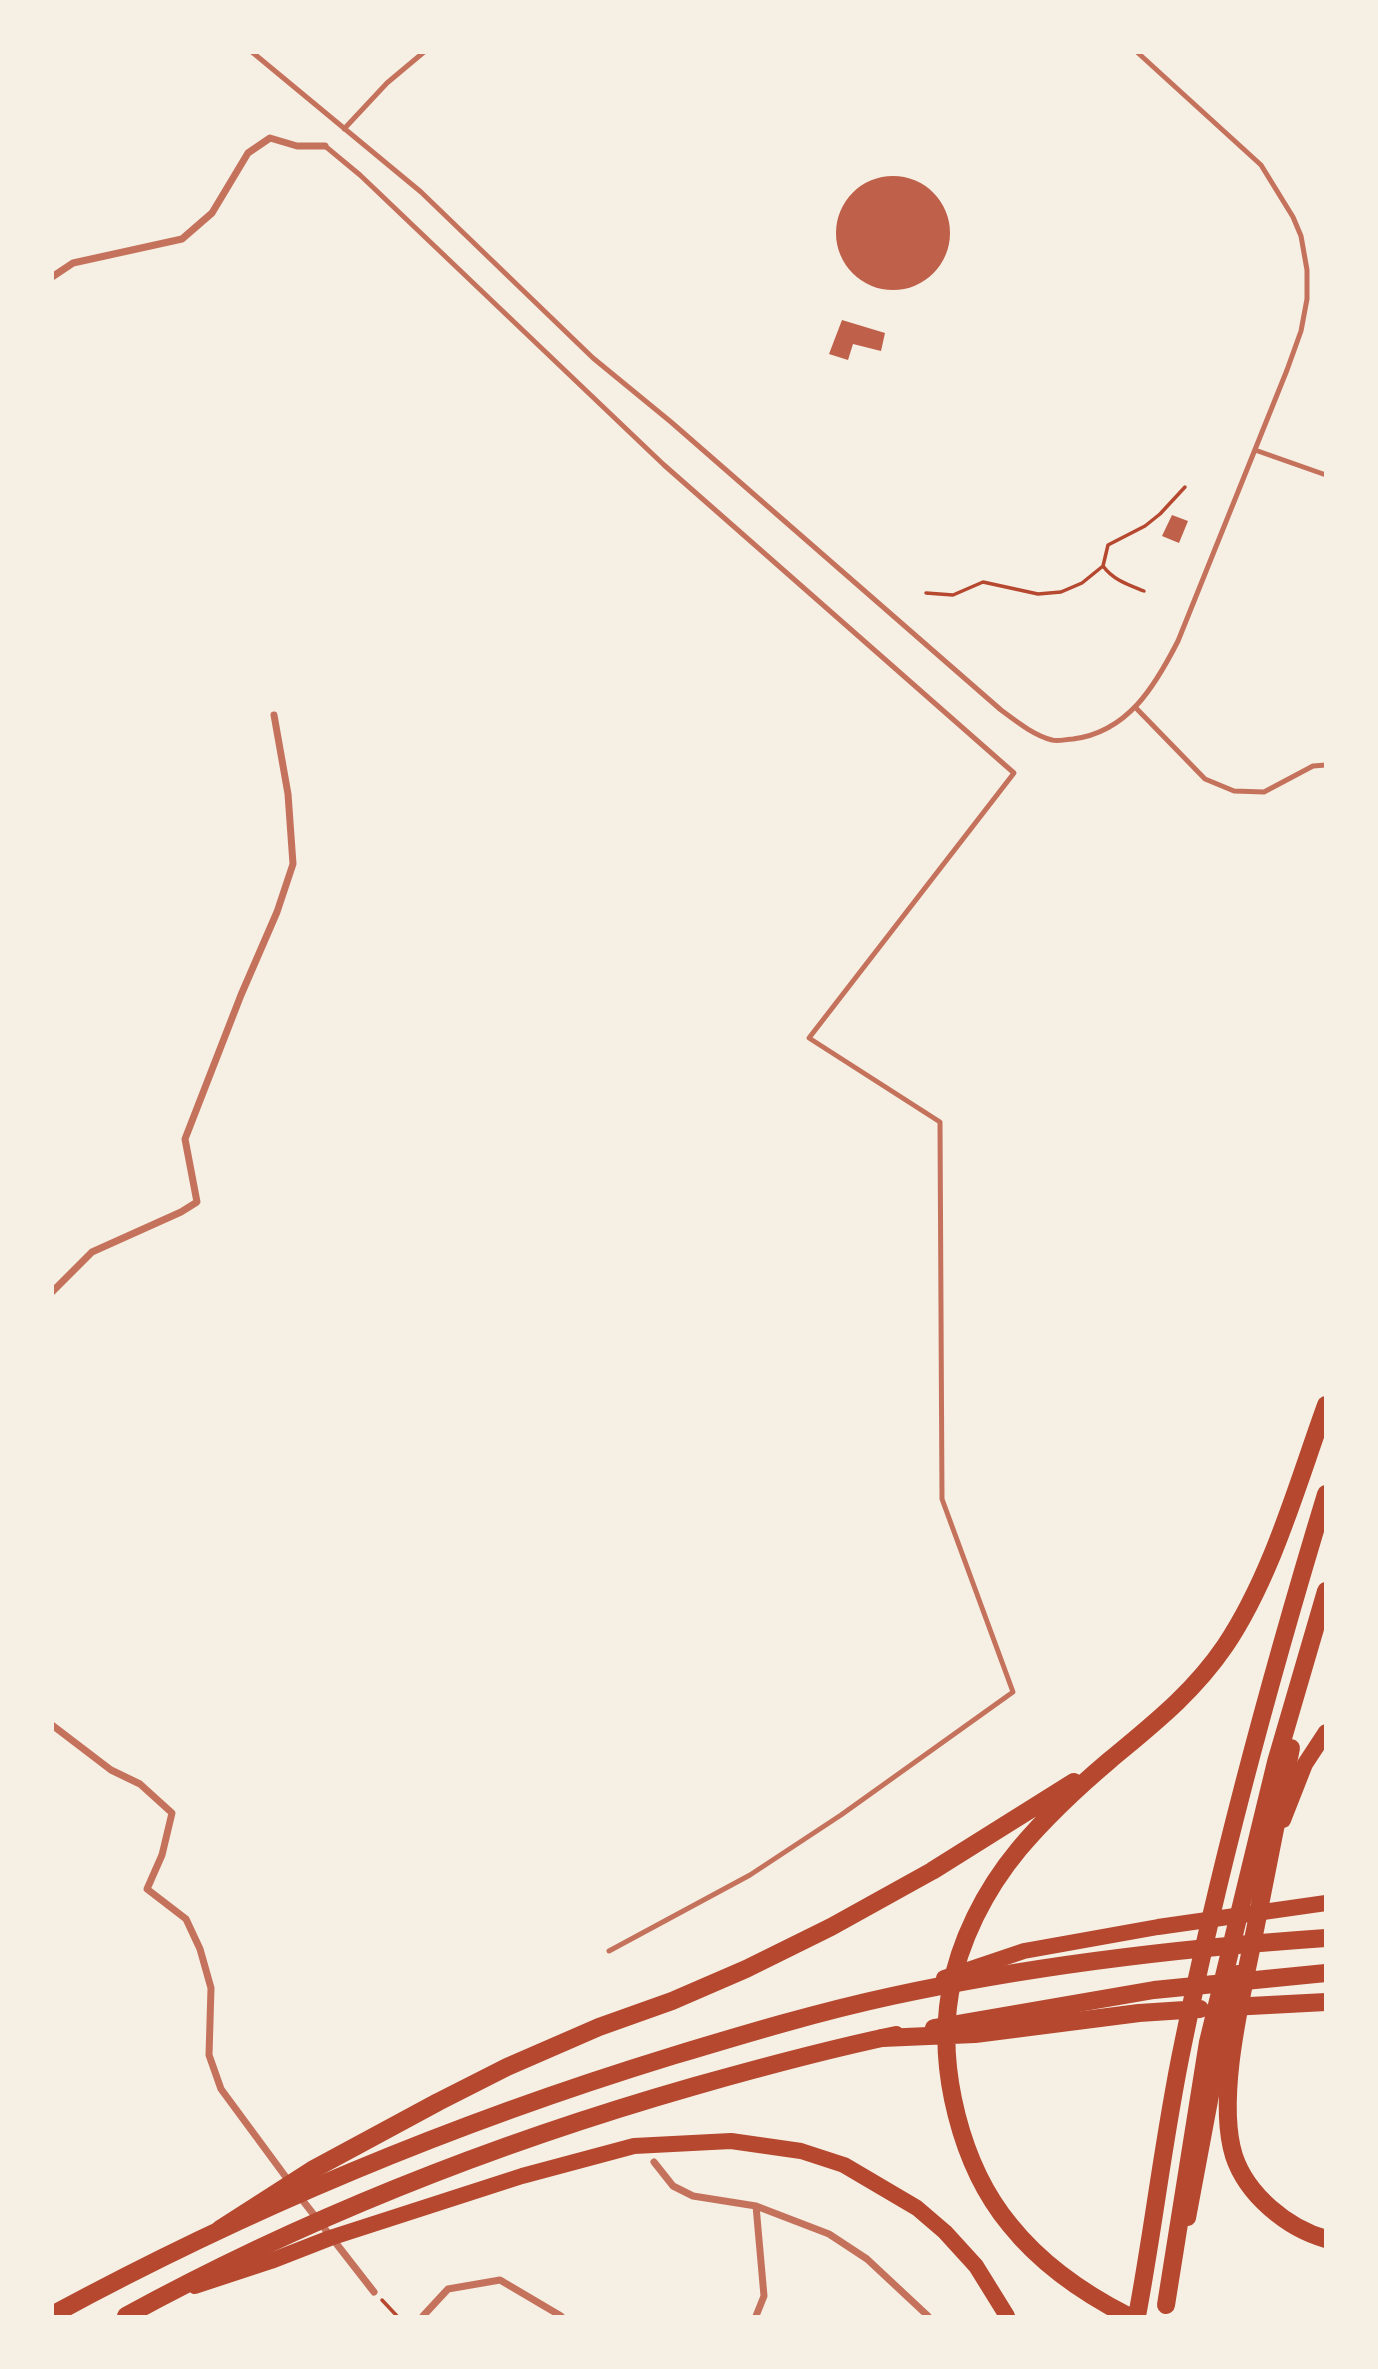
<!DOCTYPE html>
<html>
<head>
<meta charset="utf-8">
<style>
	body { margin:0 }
	#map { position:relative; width:1378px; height:2369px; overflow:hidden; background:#f6efe4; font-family:"Fira Sans Condensed",sans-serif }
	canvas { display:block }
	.frame { position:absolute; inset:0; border:54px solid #f6efe4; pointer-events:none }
</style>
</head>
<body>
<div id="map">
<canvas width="1378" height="2369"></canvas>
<div class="frame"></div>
</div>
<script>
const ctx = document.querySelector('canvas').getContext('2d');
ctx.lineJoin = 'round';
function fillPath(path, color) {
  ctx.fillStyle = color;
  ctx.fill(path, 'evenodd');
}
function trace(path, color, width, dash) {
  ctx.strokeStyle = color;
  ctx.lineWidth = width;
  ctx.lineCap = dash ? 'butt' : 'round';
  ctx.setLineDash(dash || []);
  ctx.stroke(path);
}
fillPath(new Path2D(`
	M836 233a57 57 0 1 1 114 0a57 57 0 1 1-114 0Z
	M842,320l43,13 -4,18 -28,-7 -5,16 -19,-6z
	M1172,515l16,6 -9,22 -17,-7z`), '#bf614a');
trace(new Path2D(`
	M1144,591c-15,-6 -31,-11 -41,-25l5,-21 37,-19 15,-12 25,-27
	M926,593l27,2 30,-13 55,12 23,-2 21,-9 21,-17
	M382,2300l15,16`), '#b5482f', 3.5);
trace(new Path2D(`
	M252,52l169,140 172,166 78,64 330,288c15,11 32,25 51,30 6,2 14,-1 21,-1 55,-7 82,-53 105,-98l109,-271 14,-39 6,-32v-29l-6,-34 -8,-19 -32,-52 -124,-113
	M344,129l43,-46 37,-31
	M325,146l35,29 304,290 350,308 -205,265 131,84 2,377 71,193 -172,123 -91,60 -141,76
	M1255,450l71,25
	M1136,708l69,71 29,12 30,1 49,-26 13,-1`), '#c5725c', 5);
trace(new Path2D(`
	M52,277l21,-14 109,-24 30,-26 36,-60 22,-15 27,8h28
	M52,1292l40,-40 89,-40 16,-10 -12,-63 56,-144 36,-83 16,-48 -5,-70 -14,-79
	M52,1725l59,45 29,14 32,29 -10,42 -15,34 39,30 14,30 11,39 -2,67 12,34 70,95
	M654,2162l19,24 20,10 63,10 73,28 38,25 61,57
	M300,2197l74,95
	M423,2316l25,-27 52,-9 61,36
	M756,2316l8,-20 -8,-90`), '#c5725c', 7);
trace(new Path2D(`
	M1283,1820l22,-56 21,-32
	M944,1978l80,-27 134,-24 168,-24
	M1188,2218l33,-176 17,-69
	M195,2286l76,-25 59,-23 192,-62 112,-30 97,-5 70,10 43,14 73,43 28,24 31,34 31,50`), '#b5482f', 16);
trace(new Path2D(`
	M934,2028l220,-38 172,-17
	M52,2315c197,-107 405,-193 620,-259 73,-22 146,-44 220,-60 143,-31 289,-48 434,-58
	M126,2316c179,-98 373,-174 569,-230 67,-19 134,-37 201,-51`), '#b5482f', 18);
trace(new Path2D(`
	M1291,1748c-12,59 -23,118 -35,177 -12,62 -41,171 -22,231 13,39 53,72 92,83
	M1231,2007l95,-5
	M882,2038l93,-4 164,-21 61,-4
	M220,2229l92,-59 126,-68 69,-35 92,-40 73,-26 74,-32 85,-42 101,-56 142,-89
	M1166,2305l42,-263 68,-280 50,-171
	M1128,2316c-45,-23 -86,-51 -118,-91 -49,-59 -73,-156 -60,-232 9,-52 35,-103 69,-144 27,-32 59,-62 91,-89 43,-36 83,-67 115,-114 47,-70 72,-161 101,-241
	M1137,2316c17,-90 27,-182 46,-272 38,-186 88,-369 143,-550`), '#b5482f', 18);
</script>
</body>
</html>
